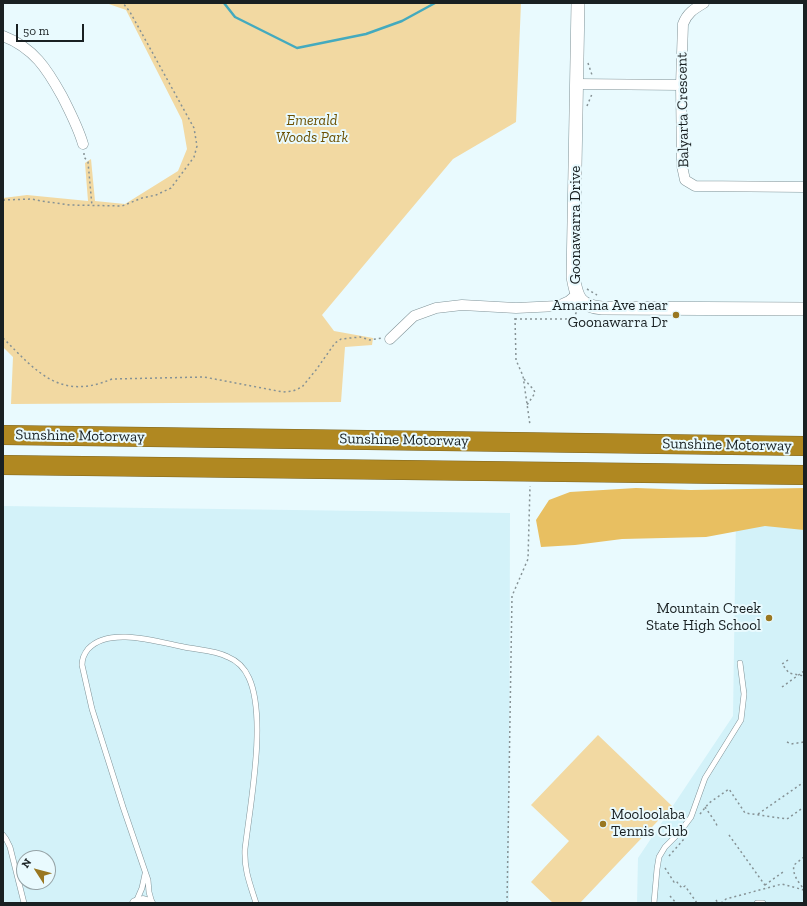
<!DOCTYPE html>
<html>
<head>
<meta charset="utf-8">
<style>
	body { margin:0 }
	#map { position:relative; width:807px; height:906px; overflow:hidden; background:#e9fafe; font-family:"Zilla Slab",serif }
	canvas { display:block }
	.frame { position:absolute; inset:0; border:4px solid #192022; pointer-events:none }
	.north { position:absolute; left:16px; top:850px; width:40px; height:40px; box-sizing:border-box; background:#e9fafe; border:1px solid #96a3a6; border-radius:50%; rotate:306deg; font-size:11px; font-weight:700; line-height:16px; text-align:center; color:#192022 }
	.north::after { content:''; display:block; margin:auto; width:14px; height:18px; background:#997721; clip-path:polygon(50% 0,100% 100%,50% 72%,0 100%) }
	.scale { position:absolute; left:16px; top:24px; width:68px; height:18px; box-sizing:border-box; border:2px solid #192022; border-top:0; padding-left:5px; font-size:12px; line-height:14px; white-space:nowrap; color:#192022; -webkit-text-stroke:3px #e9fafe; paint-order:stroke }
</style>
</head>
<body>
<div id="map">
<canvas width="807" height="906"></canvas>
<div class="frame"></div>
<div class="north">N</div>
<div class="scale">50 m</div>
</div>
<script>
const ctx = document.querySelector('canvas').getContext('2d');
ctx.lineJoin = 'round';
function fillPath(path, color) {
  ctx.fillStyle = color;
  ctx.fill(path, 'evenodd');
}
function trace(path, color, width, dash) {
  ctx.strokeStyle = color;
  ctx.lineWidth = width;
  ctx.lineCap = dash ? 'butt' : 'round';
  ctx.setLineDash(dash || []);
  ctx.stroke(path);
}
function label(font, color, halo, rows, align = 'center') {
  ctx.font = font + ' "Zilla Slab",serif';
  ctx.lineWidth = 4;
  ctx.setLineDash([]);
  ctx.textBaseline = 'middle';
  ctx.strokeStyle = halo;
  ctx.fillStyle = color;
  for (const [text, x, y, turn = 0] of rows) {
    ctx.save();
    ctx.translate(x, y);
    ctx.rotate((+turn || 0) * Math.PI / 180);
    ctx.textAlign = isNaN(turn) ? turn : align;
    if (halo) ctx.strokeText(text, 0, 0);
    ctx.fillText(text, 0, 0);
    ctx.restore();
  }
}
fillPath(new Path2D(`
	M3,506l507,7 -1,390h-506zM24,858h24v24h-24z
	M736,516l68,3v384h-167l1,-45 95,-142z`), '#d3f2f9');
fillPath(new Path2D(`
	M106,3h415l-5,119 -63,37 -131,156 12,16 39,7 -1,7 -27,2 -4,55 -330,2 2,-47 -10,-10v-149l24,-3 61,6 -3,-38 6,-4 4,42 30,3 53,-33 9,-22 -5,-29 -56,-110z
	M598,735l74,71 -92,97h-27l-22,-21 38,-41 -38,-36z`), '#f2d9a2');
fillPath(new Path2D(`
	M636,488l55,2 113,-2v42l-39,-4 -59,11 -84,2 -47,6 -34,2 -5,-27 13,-20 21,-8z`), '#e8bf61');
trace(new Path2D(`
	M224,3l11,14 62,31 69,-14 36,-13 33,-18`), '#44aabe', 2.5);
const service = new Path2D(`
	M3,835l3,4 4,8 14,56
	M136,902l6,-14 3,-14
	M152,903l-3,-11 -1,-12 -25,-73 -31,-98 -10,-44c0,-6 2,-11 6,-16 21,-23 70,-7 96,-2 14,3 31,3 44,10 10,4 17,12 21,21 18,40 1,127 -4,171 -1,21 5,35 11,54
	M654,903l3,-34 2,-12 6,-10 14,-14 12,-16 14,-39 36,-58 3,-26 -4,-31
	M757,903h6`);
const minor = new Path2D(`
	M704,3c-10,6 -17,10 -21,21l-2,61 1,81 3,14 10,6 109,1
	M3,36c31,12 44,33 59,60 8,16 16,31 21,48
	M577,84l104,1
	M390,339l24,-23 22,-8 26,-3 54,3 42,-2 11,-5 7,-6
	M135,903l8,-2 7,2`);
const tertiary = new Path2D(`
	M578,3l-5,274c4,21 6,29 29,31l202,1`);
const motorway = new Path2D(`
	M3,435l801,11
	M3,465l801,10`);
trace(service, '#819499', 6);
trace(minor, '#819499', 11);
trace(tertiary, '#819499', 14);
trace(motorway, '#7b6421', 20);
trace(new Path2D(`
	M293,3h57
	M588,63l4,12
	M587,106l5,-12
	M84,153v4l4,5 4,44
	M3,200l29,-1 9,2 29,4 52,1 20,-8 14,-3 15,-7 23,-31 3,-11 -3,-18 -64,-116 -7,-9
	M587,289l10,6
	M515,318l1,42 7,16 7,49
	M515,319h60v-4l2,-4
	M3,338c34,34 57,63 109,41l92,-2 79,15 10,-1 9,-4 14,-17 19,-27 6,-4 19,-2 10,3 12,-2
	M524,379l10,11 1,3 -8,12
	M788,660l-6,4 7,9 15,3
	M782,687l22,-16
	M787,742l4,2 13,-2
	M705,807l11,16 1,3
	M700,814l9,-11 20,-14 16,24 42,6 17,-12
	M758,814l46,-32
	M729,835l38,53
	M669,856l15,-17
	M804,857l-10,8c-2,9 4,17 10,24
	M665,868l9,14 2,-1 6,7 3,-2 12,17
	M765,885l18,-13
	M670,896l6,7
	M716,900l2,3
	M507,903l5,-307 16,-37 2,-73
	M721,903l5,-4 56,-15 22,6`), '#869295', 1.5, [2, 3]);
trace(service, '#fff', 5);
trace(minor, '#fff', 10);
trace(tertiary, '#fff', 13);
trace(motorway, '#b08821', 19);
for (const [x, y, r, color] of [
	[676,315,4,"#997721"],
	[769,618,4,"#997721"],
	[603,824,4,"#997721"]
]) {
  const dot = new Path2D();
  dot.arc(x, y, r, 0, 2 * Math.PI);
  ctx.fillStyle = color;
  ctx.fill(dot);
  trace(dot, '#e9fafe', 1.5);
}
label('15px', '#192022', '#e9fafe', [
	["Balyarta Crescent",683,110,-91],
	["Goonawarra Drive",576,225,-90],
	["Sunshine Motorway",80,436,1],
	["Sunshine Motorway",404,440,1],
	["Sunshine Motorway",727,445,1]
]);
label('italic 15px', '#6c5103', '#e9fafe', [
	["Emerald",312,121],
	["Woods Park",312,138]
]);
label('15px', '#192022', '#e9fafe', [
	["Amarina Ave near",668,306],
	["Goonawarra Dr",668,323],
	["Mountain Creek",761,609],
	["State High School",761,626],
	["Mooloolaba",611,815,"left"],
	["Tennis Club",611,832,"left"]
], 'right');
</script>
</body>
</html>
